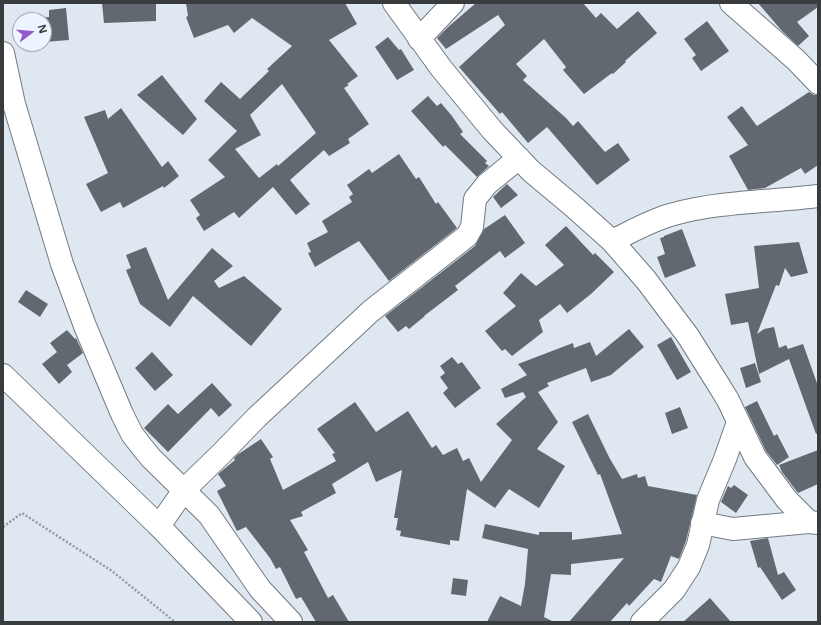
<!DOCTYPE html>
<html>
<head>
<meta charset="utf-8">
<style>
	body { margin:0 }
	#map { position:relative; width:821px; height:625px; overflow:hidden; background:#dfe8f1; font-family:"Open Sans",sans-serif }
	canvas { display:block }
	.frame { position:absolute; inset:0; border:4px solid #383c3f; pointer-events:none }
	.north { position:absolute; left:12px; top:12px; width:40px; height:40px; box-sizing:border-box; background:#ecf5ff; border:1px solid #a4abb2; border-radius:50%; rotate:74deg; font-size:11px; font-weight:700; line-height:16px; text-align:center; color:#383c3f }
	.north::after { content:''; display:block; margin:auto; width:14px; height:18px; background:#9559cf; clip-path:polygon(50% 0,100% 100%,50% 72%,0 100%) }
</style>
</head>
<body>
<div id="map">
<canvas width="821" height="625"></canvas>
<div class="frame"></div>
<div class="north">N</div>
</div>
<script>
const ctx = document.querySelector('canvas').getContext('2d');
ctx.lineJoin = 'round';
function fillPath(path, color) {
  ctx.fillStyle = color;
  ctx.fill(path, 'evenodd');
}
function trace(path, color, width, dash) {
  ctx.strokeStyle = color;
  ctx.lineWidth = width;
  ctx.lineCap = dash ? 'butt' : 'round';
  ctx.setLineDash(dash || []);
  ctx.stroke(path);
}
fillPath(new Path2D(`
	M102,3h54v18l-52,2z
	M186,3h159l12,21 -28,16 29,36 -11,8 2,1 -5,3 25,36 -21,15 2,4 -21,13 -5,-6 -34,30 20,24 -14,11 -23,-28 -34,31 -5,-6 -30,19 -8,-13 4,-3 -10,-15 35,-23 -17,-17 29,-29 -33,-30 17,-19 19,17 29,-28 -2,-2 25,-23 -40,-28 -18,15 -6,-8 -34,13 -8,-21 2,-1zM282,84l34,49 -38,33 -1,-2 -18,14 -24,-29 26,-14 -11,-20z
	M476,3h107l13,15 5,-5 16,16 21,-18 19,22 -32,28 1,1 -13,12 -1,-1 -28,21 -21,-24 3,-3 -22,-28 -28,25 11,12 -4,4 43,38 7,8 5,-5 27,31 13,-9 12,17 -33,25 -50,-58 -19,16 -26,-31 -2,2 -41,-47 46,-42 -7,-10 -52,34 -9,-11 11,-11z
	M758,3h60v4l-21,15 12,14 -11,10 -16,-15z
	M66,8l3,32 -25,2v-22h-21l26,-3v-7z
	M707,21l22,30 -28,20 -9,-13 4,-3 -12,-16z
	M388,37l11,13 2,-1 13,21 -17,10 -22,-33z
	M162,75l35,44 -14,16 -46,-40z
	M809,92l5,3h4v70l-13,9 -4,-6 -36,20 -17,2 -19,-34 19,-11 -21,-28 15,-11 15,20z
	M428,96l9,10 4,-3 11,13 11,16 -3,2 27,27 -2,2 4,3 -12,11 -32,-32 -2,2 -32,-36z
	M121,108l41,59 6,-6 11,15 -15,12 -1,-2 -40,22 -3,-6 -19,10 -15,-28 22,-11 -24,-56 21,-7 3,9z
	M399,154l17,25 3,-2 17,27 2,-2 19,26 -68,53 -30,-40 -44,26 -7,-14 3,-1 -4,-9 21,-11 -6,-11 30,-19 -3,-5 4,-3 -6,-9 22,-16 3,4z
	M507,184l11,11 -17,13 -8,-11z
	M505,215l20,28 -20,15 -5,-7 -45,35 3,4 -34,26h1l-16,13 -3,-3 -8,6 -13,-16 90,-70 9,-17z
	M566,226l27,29 2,-2 19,19 -23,22 -24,19 -7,-9 -21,16 4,12 -31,24 -7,-7 -3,2 -17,-20 31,-25 -13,-13 18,-20 15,13 28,-21 -19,-20z
	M682,229l14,37 -31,12 -8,-21 8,-3 -5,-16 4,-1v-1z
	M799,242l9,31 -17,4 -6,-9 -6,18 -3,-1 -19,49 7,-5 10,-2 5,21 7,-3 2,4 15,-5 15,42v47l-2,1 -27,-75 -30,15 -11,-52 -17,3 -6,-31 34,-6 -5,-42z
	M146,247l22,53 44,-52 21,18 -19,15 5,7 25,-12 38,33 -31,37 -58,-50 -23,31 -30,-23 -14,-34 5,-2 -5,-13z
	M26,290l22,14 -8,13 -22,-15z
	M629,329l15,18 -33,28 -20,7 -5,-14 -39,15 2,3 -11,6 20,30 -21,27 28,17 -26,42 -30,-19 -14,19 -28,-19 -8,52 -9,-1v5l-50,-9 1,-5 -5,-1 2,-12h-4l8,-48 -26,12 -8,-20 -36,22 4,9 -35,19 2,4 -13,4 18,30 -4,2 24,46 5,-3 16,27h-33l-15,-25 -5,2 -16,-32 -4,2 -6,-11 -24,-31 -9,4 -20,-40 9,-5 -8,-12 17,-14 -1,-2 3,-3 24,-16 12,18 -3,2 13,31 53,-29 -4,-7 3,-1 -18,-24 38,-27 21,30 32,-21 24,37 4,-3 7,10 14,-7 6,13 6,-3 12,24 31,-42 -16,-16 30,-27 -3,-5 -18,6 -4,-9 26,-14 -9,-11 55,-21 1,5 16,-6 6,14z
	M67,330l8,9 1,-1 7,15 -16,12 5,7 -13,12 -17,-20 15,-12 -7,-9z
	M671,337l20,35 -14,8 -20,-35z
	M152,352l21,23 -18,16 -20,-23z
	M452,357l6,7 4,-2 19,26 -26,20 -12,-15 5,-5 -8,-11 5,-4 -5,-7z
	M755,363l6,19 -15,6 -6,-20z
	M212,383l20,22 -13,12 -8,-9 -43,44 -24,-24 24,-24 10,10z
	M757,401l17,35 3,-2 12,23 -12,8 -11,-14 -21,-44z
	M680,407l8,21 -16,6 -7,-21z
	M588,414l22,45 12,20 15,-5 1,4 7,-2 3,10 49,9 -11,46 -7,18 -8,-3 -10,26 -7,-3 -25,27 -2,-3 -17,19h-41l55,-64 -53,6v11l-20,-1 -7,43 10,5h-67l13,-26 21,10 4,-22 3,-35 -46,-11 3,-14 54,11v-3h33v8l50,-6 -22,-60 -2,1 -26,-53z
	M818,450v34l-20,9 -16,-21 -3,-7z
	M734,485l14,10 -12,18 -15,-11 7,-16 3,2z
	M768,538l10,37 6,-3 12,18 -14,10 -22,-33 -2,1 -8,-27z
	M453,578l15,2 -2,16 -15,-2z
	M710,598l21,24h-48z`), '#616870');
const street = new Path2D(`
	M394,3l47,65 51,62 39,41 43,36 38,34 34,39 42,56 27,43 13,21 27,57 32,43 22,22 9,1
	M731,3l65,57 22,23
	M419,39l34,-36
	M3,53l11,51 48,160 23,62 37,88 10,20 10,13 9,11 58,57 51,74 31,33
	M612,241c21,-10 41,-22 62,-27 47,-13 97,-12 144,-18
	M702,523l31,6 76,-7
	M159,526l25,-36 37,-36 36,-37 114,-106 96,-75 5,-9 3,-28 12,-15 32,-26
	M642,622l32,-32 15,-23 9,-22 10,-45 17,-41 13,-37`);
const secondary = new Path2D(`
	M3,375l156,151 92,96`);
trace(street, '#727a82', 24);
trace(secondary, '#727a82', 24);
trace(new Path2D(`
	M3,527l19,-14 90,58 63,51`), '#939aa0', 2.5, [2, 2]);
trace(street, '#fff', 22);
trace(secondary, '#fff', 22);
</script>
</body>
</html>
